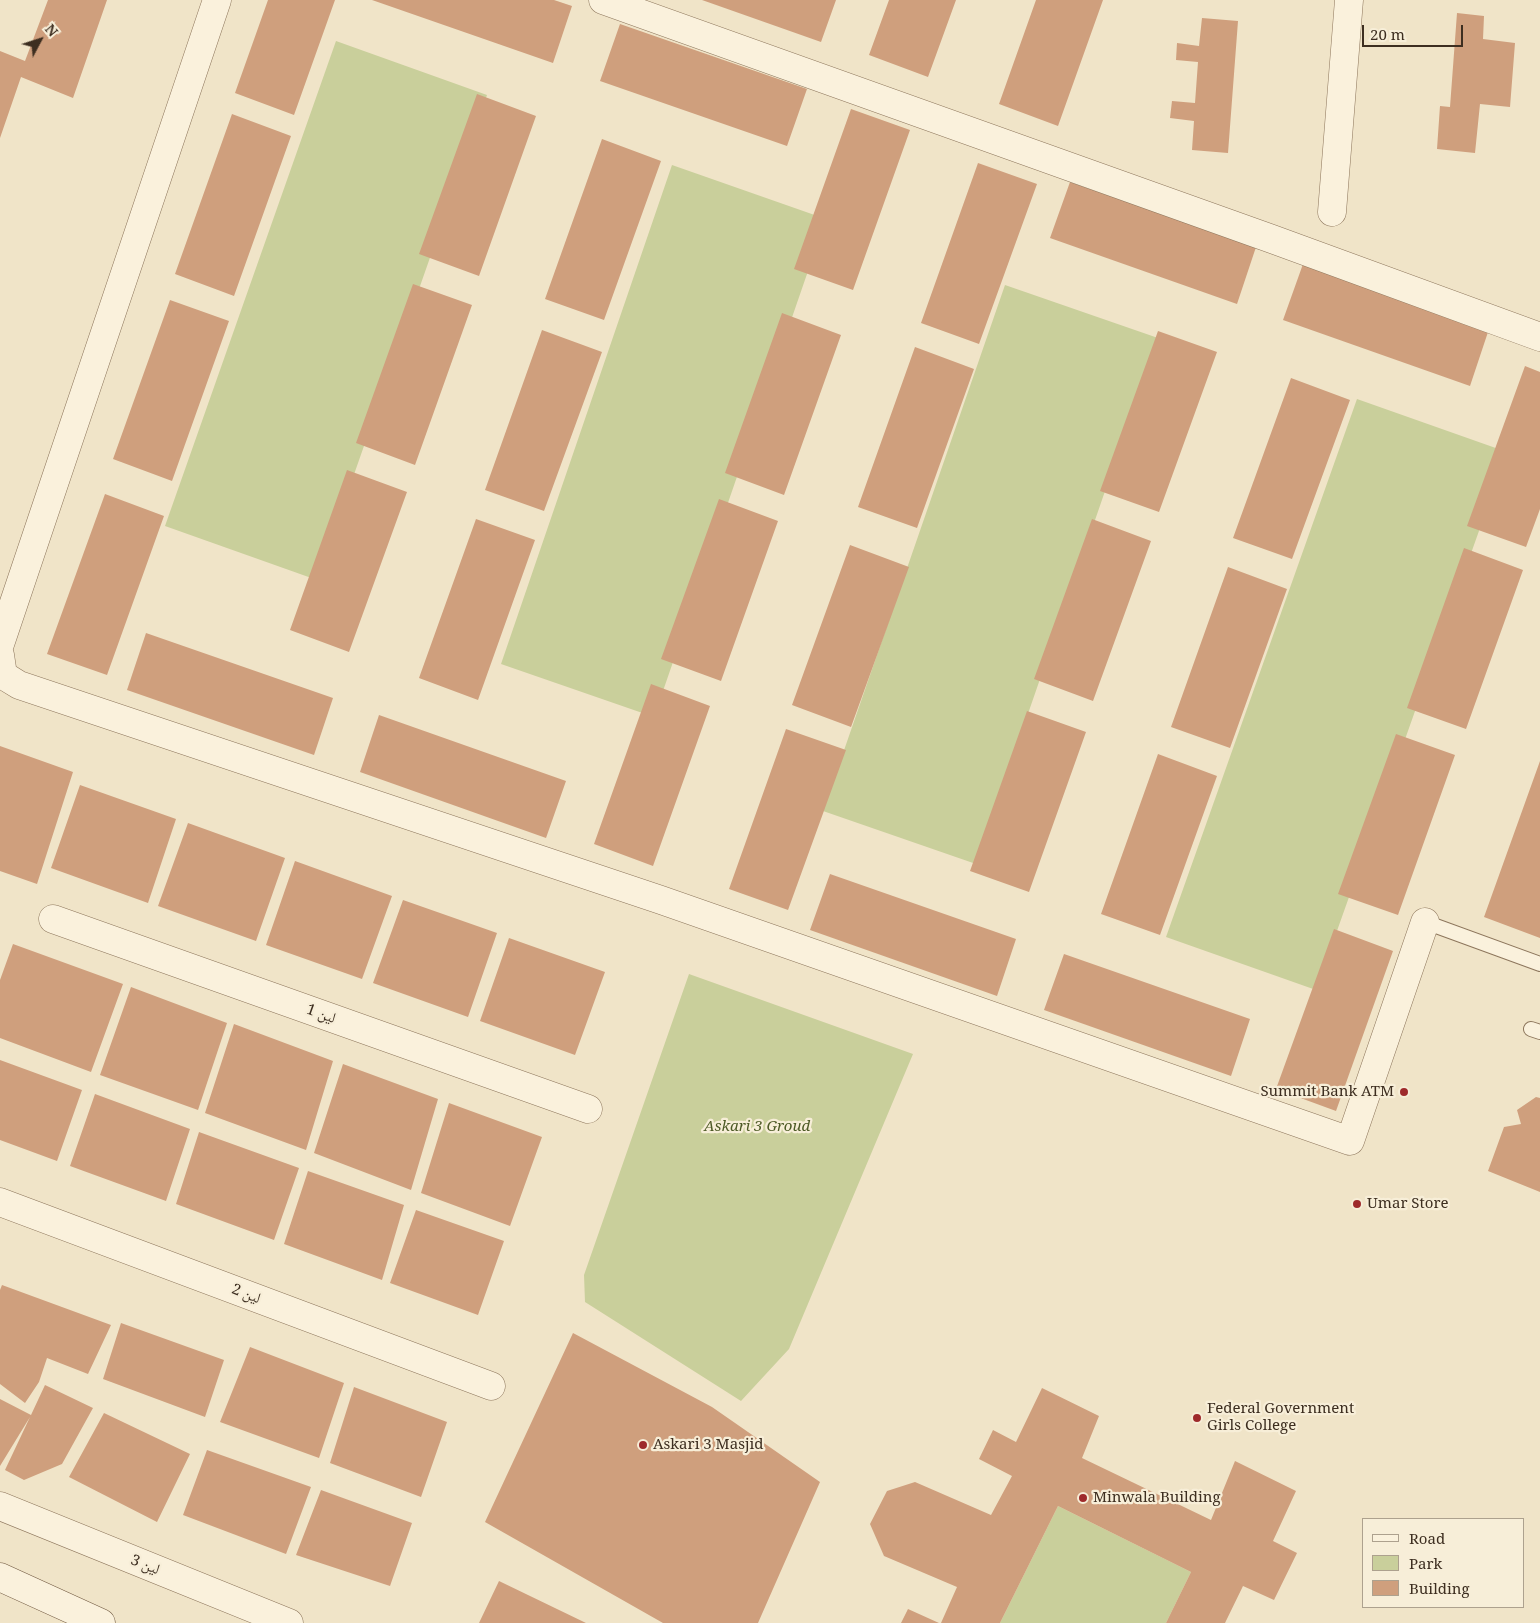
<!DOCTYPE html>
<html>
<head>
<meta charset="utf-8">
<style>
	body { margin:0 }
	#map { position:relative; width:1540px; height:1623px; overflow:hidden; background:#f0e4c8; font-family:"Noto Serif",serif }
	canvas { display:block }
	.legend { position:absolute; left:1362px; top:1518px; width:162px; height:90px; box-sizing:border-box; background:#f7eed8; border:1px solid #ada18e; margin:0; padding:6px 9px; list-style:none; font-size:15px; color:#3d2e20 }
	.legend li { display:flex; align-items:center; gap:10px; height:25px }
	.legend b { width:25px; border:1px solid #ada18e }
	.north { position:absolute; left:15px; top:15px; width:50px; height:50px; -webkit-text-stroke:4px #f7eed8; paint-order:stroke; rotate:50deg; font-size:14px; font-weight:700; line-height:20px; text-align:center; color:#3d2e20 }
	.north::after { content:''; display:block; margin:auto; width:18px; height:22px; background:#3d2e20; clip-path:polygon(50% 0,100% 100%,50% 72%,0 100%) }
	.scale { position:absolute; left:1362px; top:25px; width:101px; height:22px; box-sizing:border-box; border:2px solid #3d2e20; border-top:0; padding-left:6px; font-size:15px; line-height:18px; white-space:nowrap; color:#3d2e20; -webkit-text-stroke:4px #f7eed8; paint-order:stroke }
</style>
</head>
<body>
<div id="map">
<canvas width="1540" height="1623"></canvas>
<ul class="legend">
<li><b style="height:6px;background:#faf1dc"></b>Road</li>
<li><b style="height:14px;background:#c9cf9b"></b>Park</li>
<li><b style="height:14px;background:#cf9f7d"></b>Building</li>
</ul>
<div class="north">N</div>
<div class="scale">20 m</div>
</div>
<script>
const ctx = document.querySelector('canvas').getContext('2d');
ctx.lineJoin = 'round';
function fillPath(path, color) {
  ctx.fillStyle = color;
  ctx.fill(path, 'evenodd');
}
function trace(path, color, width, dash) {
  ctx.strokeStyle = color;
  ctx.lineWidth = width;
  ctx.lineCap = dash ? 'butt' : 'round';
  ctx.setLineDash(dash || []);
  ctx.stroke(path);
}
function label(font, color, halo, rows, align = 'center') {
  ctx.font = font + ' "Noto Serif","Noto Naskh Arabic",serif';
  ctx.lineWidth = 4.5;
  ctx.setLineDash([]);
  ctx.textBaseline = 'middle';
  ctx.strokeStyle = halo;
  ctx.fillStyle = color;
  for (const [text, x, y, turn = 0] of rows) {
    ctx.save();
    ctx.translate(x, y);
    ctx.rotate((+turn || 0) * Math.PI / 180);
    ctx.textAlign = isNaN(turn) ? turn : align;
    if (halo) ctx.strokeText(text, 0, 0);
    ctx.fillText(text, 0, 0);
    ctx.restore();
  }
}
fillPath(new Path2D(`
	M336,41l151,54 -170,485 -152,-54z
	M672,165l154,54 -172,498 -153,-53z
	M1005,285l153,53 -182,526 -153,-53z
	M1357,399l150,53 -191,538 -150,-53z
	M689,974l224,80 -124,295 -48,52 -156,-99 -1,-27z
	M1058,1506l133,66 -25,51h-166z`), '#c9cf9b');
fillPath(new Path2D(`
	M48,0h59l-34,98 -52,-21 -21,61v-87l25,10z
	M268,0h67l-41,115 -59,-22z
	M372,0h182l18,6 -19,57z
	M702,0h134l-15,42z
	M889,0h67l-28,77 -59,-22z
	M1036,0h67l-45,126 -59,-22z
	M1457,13l27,3 -1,23 32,4 -5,64 -30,-3 -5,49 -38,-4 3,-43 10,1z
	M1202,18l36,3 -10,132 -36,-3 2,-29 -24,-3 2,-17 23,2 3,-41 -22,-2 1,-17 22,3z
	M620,24l187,65 -20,57 -187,-65z
	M477,94l59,22 -57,160 -60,-22z
	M851,109l59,21 -57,160 -59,-21z
	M232,114l59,22 -57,160 -59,-22z
	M602,139l59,22 -57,159 -59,-21z
	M978,163l59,21 -58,160 -58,-21z
	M1070,182l186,65 -19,57 -187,-66z
	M1303,264l186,65 -19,57 -187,-66z
	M413,284l59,21 -57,160 -59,-22z
	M170,300l59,21 -57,160 -59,-22z
	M782,313l59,22 -57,160 -59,-22z
	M542,330l60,22 -58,159 -59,-21z
	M1158,331l59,21 -58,160 -59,-21z
	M915,347l59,22 -57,159 -59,-21z
	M1525,366l15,6v137l-14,38 -59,-21z
	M1291,378l59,22 -58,159 -59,-21z
	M347,470l60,22 -58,160 -59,-22z
	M105,494l59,22 -57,159 -60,-21z
	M719,499l59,22 -57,160 -60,-22z
	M476,519l59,21 -57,160 -59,-22z
	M1092,519l59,22 -58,160 -59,-22z
	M850,545l59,22 -58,160 -59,-22z
	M1464,548l59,22 -57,159 -59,-21z
	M1228,567l59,22 -57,159 -59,-21z
	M146,633l187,65 -19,57 -187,-65z
	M651,684l59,22 -57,160 -59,-22z
	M1027,711l59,21 -57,160 -59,-21z
	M379,715l187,66 -20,57 -186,-66z
	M786,729l60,21 -58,160 -59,-21z
	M1396,734l59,21 -57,160 -60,-21z
	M0,746l73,26 -36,112 -37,-13z
	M1158,754l59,22 -57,159 -59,-21z
	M1540,761v177l-56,-21z
	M80,785l96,34 -28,84 -97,-35z
	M188,823l97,35 -29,83 -98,-35z
	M295,861l97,35 -30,83 -96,-34z
	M830,874l186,65 -19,57 -187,-66z
	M403,900l94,33 -29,84 -95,-34z
	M1334,929l59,22 -57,160 -60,-22z
	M509,938l96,34 -30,83 -95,-34z
	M13,944l110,40 -32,88 -91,-34v-58z
	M1064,954l186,65 -19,57 -187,-66z
	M131,987l96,36 -29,87 -98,-35z
	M234,1024l99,37 -27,89 -101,-37z
	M0,1060l82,30 -25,71 -57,-21z
	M343,1064l95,35 -27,91 -97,-37z
	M95,1094l95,35 -24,72 -96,-35z
	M1536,1097l4,1v94l-52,-21 16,-44 17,-3 -4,-14z
	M449,1103l93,34 -32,89 -89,-33z
	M199,1132l100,36 -25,72 -98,-36z
	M308,1171l96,34 -22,75 -98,-36z
	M416,1210l88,31 -26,74 -88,-32z
	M2,1285l109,40 -23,49 -41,-16 -8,24 -14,21 -25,-19v-94z
	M121,1323l103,37 -19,57 -102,-38z
	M573,1333l139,74 108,75 -62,141h-95l-178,-101z
	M250,1347l94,36 -25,75 -99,-36z
	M45,1385l48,23 -31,56 -38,16 -19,-10 25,-53 -30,49v-67l31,16z
	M354,1387l93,35 -26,75 -91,-34z
	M1042,1388l57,28 -17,42 129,62 24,-59 61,30 -23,50 24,12 -23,47 -31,-14 -18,37h-59l25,-51 -133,-66 -58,117h-59l16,-36 -73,-31 -14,-32 17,-33 28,-9 76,33 21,-39 -33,-17 14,-29 23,12z
	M104,1413l86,41 -33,68 -88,-45z
	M207,1450l104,37 -25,67 -103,-39z
	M321,1490l91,33 -22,63 -94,-31z
	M499,1581l87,42h-107z
	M908,1609l31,14h-38z`), '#cf9f7d');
const service = new Path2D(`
	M1425,922l115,42
	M1531,1029l9,3`);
const minor = new Path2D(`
	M603,0l669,239 268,98
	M1332,212l17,-212
	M0,644l217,-644
	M0,655l3,20 16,10 642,215 689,241 75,-219
	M53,919l535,190
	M0,1202l491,184
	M0,1506l289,117`);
const secondary = new Path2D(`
	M0,1577l101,46`);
trace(service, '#8d765c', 16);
trace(minor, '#8d765c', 29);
trace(secondary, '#6f573f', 29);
trace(service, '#faf1dc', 14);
trace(minor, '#faf1dc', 28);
trace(secondary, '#faf1dc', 28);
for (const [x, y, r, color] of [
	[1404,1092,5,"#9e2a2b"],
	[1357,1204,5,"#9e2a2b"],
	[1197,1418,5,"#9e2a2b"],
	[643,1445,5,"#9e2a2b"],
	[1083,1498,5,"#9e2a2b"]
]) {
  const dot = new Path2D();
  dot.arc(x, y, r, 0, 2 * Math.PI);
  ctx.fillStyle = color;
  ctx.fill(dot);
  trace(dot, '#f7eed8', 2);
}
label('15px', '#3d2e20', '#f7eed8', [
	["لین 1",321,1014,20],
	["لین 2",246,1294,21],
	["لین 3",145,1565,22]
]);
label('15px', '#3d2e20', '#f7eed8', [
	["Summit Bank ATM",1394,1092,"right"],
	["Umar Store",1367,1204],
	["Federal Government",1207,1409],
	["Girls College",1207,1426],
	["Askari 3 Masjid",653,1445],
	["Minwala Building",1093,1498]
], 'left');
label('italic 15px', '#4d5a26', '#f7eed8', [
	["Askari 3 Groud",757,1127]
]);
</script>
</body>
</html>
